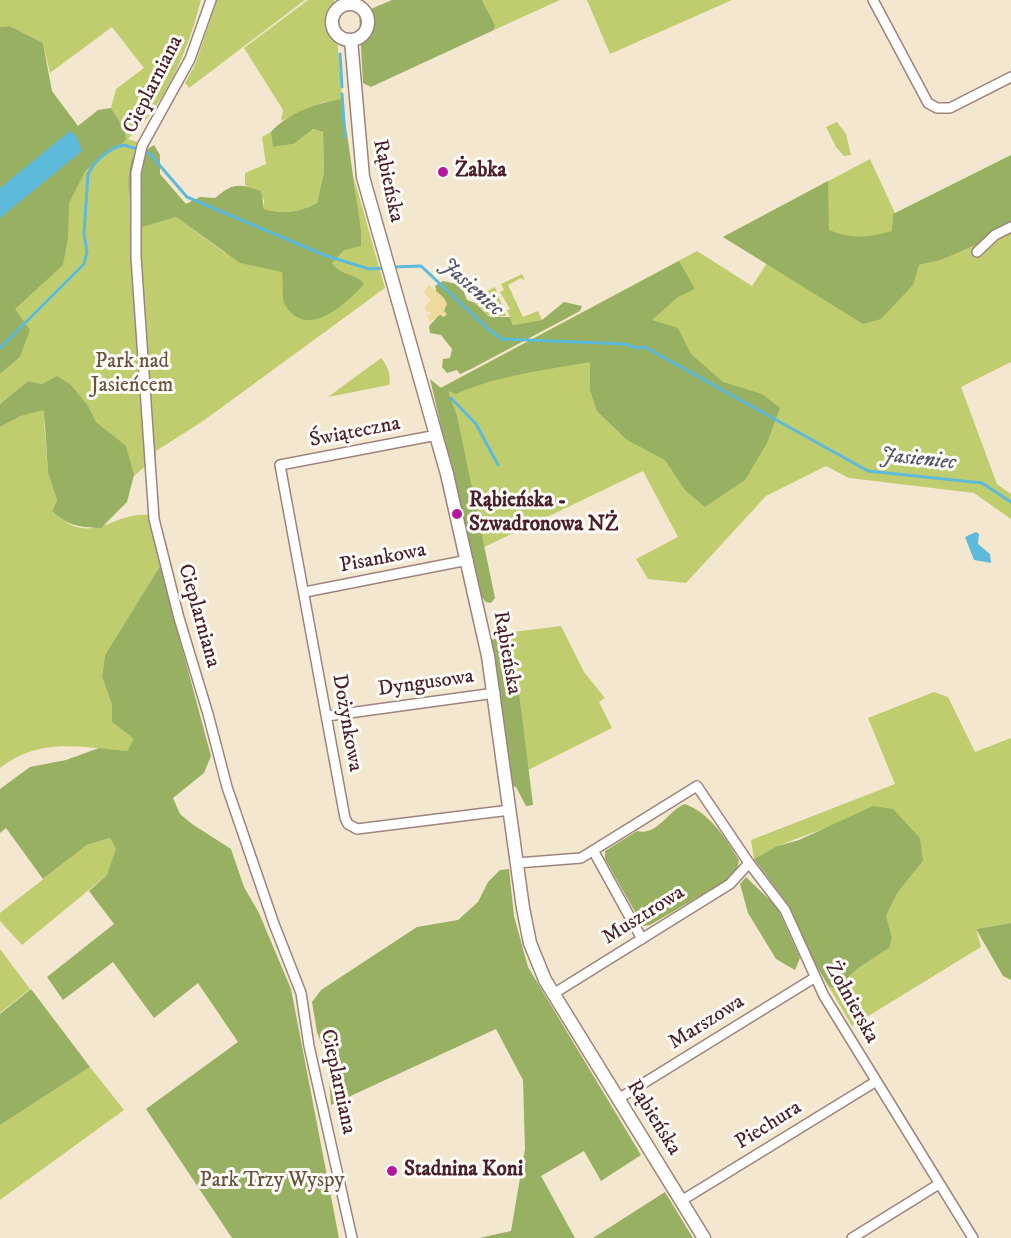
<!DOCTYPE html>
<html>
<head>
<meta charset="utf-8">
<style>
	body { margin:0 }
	canvas { display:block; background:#f4e7cf }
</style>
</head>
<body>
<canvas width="1011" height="1238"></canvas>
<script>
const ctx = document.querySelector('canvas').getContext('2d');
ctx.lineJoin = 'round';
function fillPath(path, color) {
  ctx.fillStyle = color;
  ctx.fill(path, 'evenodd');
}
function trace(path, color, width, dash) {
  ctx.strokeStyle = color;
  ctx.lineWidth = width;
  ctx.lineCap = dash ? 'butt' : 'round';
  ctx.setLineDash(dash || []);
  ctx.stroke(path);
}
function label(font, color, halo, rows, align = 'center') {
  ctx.font = font + ' "IM FELL DW Pica",serif';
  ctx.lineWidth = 6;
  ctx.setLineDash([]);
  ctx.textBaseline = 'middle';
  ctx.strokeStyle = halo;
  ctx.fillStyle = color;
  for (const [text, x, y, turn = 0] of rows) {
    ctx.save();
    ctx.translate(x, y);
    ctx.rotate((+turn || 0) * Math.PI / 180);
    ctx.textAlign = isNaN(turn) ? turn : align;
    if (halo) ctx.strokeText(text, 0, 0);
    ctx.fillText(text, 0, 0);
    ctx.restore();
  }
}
fillPath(new Path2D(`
	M0,0h201c-13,51 -35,103 -73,139l12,4 -7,35 1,119 9,-2 -4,-74 4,5 33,-9 49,36 127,-67 4,12 -2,-20 31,110 -182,133 -47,30v6l-78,67 -16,-28 -18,-76 4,53 9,27 -5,11c40,39 59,0 97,4l11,51 -55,89 -3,22 10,28v17l23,17 -8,12c-47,-4 -87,-14 -127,17v-341l21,-11 21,-6 -3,-17 16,-5 -5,-8 -8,4 -14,-3 -28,23v-30l20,-17 5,-14 -25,-37v-75l122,-93 4,1 -1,-9 -14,-22 5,-19 28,-21 -32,-41 -62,46 -7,-30 -33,-17 -10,1z
	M217,0h88l-116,88 -4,-5 10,-18z
	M308,0h26l8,99 -21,4 -40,18 2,-11 -39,-62z
	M482,0h78l-66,30 1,-5z
	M587,0h145l-122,54z
	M837,122l9,12 5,21 -7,1 -8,-9 -10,-20z
	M313,129l10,3 1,40 -7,31c-18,9 -33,12 -53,6v-9l-19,-15v-12l21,-9 -4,-27 9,-5 3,15 20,-3z
	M870,159l49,106 22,-5 70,-30v132l-50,25 36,97 14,10v25l-37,-26 -125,-15 -23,-12 -60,30 -80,87 -38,-4 -12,-20 42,-22 -35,-66 -165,79 -38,-162 257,-137 55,35 15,-23 -44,-26z
	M522,274l3,7 -4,-3 -13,7 15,32 15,-6 4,9 -29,5 -6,-15 3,-1 -10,-17 4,-2 -3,-6z
	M495,287l11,29 -17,1 -15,-16 6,-6z
	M381,358c6,6 11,19 8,27l-61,12z
	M561,626l23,46 21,26 -6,4 13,26 -84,42 -10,-86 -21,-50z
	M934,692l14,5 27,55 36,-14v185l-35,6 5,18 -129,79 -23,-39h9l19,-18 32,-21 -3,-32 12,-24 25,-31 -95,-34 -51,19 -23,13 -3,-19 144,-56 -27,-66z
	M110,838l7,11 -10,26 -85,70 -22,-24v-8l87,-68z
	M0,949l30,40 -30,24z
	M90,1067l34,43 -124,90v-75z`), '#c0cd6e');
fillPath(new Path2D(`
	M392,0h90l13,25 -1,5 -123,57 -8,-4 -4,-69z
	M10,26l33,17 9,48 26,35 20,-16 13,-2 14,22 1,10 -40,30 -17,33 -1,35 -5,27 -48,44 15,21 -10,27 -20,17v-347z
	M342,99l19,132v15l-17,4 -12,13c8,13 24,10 32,21 -17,19 -55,55 -77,24 -7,-9 -3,-25 -5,-36l-42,-9 -64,-46 -34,10c-13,-27 -17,-39 -10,-69l22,-13 6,10v19l26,30 14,-7 15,1c18,-15 23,-15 46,-7l3,18c20,6 35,3 53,-6l7,-31 -1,-40 -10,-3 -19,15 -21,3 -2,-15c17,-19 45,-29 71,-33z
	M1011,155v75l-70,30 -22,5 -6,20 -32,34 -18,5 -140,-87 105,-56 1,49c22,9 40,8 63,1l1,-17z
	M679,261l16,28 -17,8 -26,23 26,8 13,26 32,28 39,12 18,14 -13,35 -22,37 -40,27 -20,-17 -20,-30 -38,-20 -30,-29 -7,-21v-28c-45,8 -91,13 -134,32l-8,-3 9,25 38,182 -4,5 -5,-1 -5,-6 -51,-217 11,9z
	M443,281l18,4 6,15 8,3 14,14h21l3,8 29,-5 22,-18 18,4 -2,5 -107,57 -13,6 -3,-4 -10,3 -5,-6 1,-8 7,-1 2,-9 -11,-14 -11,-2 -1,-7c16,-15 11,-19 6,-40z
	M57,376l14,9 17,21 8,16 30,24 8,29 -7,27 -26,26c-20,0 -35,-3 -49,-17l5,-11 -9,-27 -4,-63 -23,6 -21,11v-23l28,-23 14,3z
	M160,566l51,190 -7,17 -31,25 7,16 12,10 39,25 13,38 15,26 32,76 48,249h-107l-86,-129 92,-67 -40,-59 -44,35 -41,-56 -50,38 -16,-23 67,-53 -25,-33 18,-16 9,-26 -6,-11 -23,7 -44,34 -37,-51 -6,5v-44l30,-22 36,-7 33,-12 28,3 7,-12 -22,-17v-17l-10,-28 3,-22z
	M498,638l20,46 15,121 -7,1 -10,-19 -5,-1 -20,-146z
	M685,804c25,9 41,35 54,56l-2,10 -10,10 -77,45 -7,1 -38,-67v-8l32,-20c21,5 30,-20 48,-27z
	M873,806l20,3 27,29 3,23 -25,31 -12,24 6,22 -3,10 -32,21 -19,18h-9l-19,-32 -20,-48 -36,-48 23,-13 22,-6z
	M509,869l5,47 14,51 113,188 -40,26 -17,-30 -43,25 34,62h-96l32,-7 14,-82 -2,-69 -27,-51 -165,76 -3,-44 -11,-29 -5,-30 9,-12 96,-63 41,-7 20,-18 10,-20 12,-12z
	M746,877l31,30 23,51 -5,12 -19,-11 -28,-46 -8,-29z
	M1011,923v57l-8,-4 -27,-47z
	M31,989l59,78 -90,58v-111z
	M665,1192l28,46h-100z`), '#98b061');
fillPath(new Path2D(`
	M429,285l15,13 3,6 -3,7 3,3 -3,3 -4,-2 -10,7 -3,-6 5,-3 -6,-2 -1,-5 6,-6 -8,-8z`), '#eeda9e');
fillPath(new Path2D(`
	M70,131l7,6 5,14 -82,67v-30z
	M976,532l3,2 -1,10 12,10 1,9 -17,-3 -9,-23z`), '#5dbadb');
trace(new Path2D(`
	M340,54l2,33
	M342,94l3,43
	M393,267l28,-1 67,63 14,10 124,5 10,4 9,-1 223,124 114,12 29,19
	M0,348l84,-84 3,-12 -3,-18 4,-60c7,-14 21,-26 36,-29l25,8 38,44 137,58 45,14 15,-1
	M451,398l25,26 22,41`), '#5dbadb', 3);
const street = new Path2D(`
	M211,0l-21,59 -48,87 -6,27v84l18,262 25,99 29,96 19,73 47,137 27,69 8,53 43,192
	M873,0l55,103 9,5h13l61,-31
	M977,252l18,-17 16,-8
	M437,435l-157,30 65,353 3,6 9,5 153,-19
	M305,592l163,-32
	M327,716l168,-23
	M594,852l48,87
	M517,863l64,-5 116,-72 52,77 36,47 39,86 149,242
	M553,994l177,-110 19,-21
	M618,1099l196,-121
	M681,1201l194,-119
	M852,1238l87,-54`);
const secondary = new Path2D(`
	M332 22a18 18 0 1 1 36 0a18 18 0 1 1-36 0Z
	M351,40l12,137 84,297 41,182 35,252 7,35 15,37 159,258`);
trace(street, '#9f837d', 12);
trace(secondary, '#9f837d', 15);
trace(street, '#fff', 9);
trace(secondary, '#fff', 12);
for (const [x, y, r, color] of [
	[443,172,6,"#b5179e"],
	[457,514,6,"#b5179e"],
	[392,1171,6,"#b5179e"]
]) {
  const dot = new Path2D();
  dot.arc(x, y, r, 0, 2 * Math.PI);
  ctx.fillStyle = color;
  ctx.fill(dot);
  trace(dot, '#fdfcf7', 2);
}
label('21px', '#4a1f2b', '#fdfcf7', [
	["Cieplarniana",154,85,-63],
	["Rąbieńska",387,181,78],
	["Świąteczna",355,433,-11],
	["Pisankowa",383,559,-11],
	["Cieplarniana",198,616,74],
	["Rąbieńska",506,653,80],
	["Dyngusowa",426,684,-8],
	["Dożynkowa",346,723,80],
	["Musztrowa",644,916,-32],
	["Żołnierska",851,1003,61],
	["Marszowa",707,1023,-32],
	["Cieplarniana",337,1082,78],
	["Rąbieńska",653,1118,58],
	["Piechura",769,1126,-32]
]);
label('bold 21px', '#4a1f2b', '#fdfcf7', [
	["Żabka",455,172],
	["Rąbieńska -",469,502],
	["Szwadronowa NŻ",469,526],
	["Stadnina Koni",404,1171]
], 'left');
label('21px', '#6d533f', '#fdfcf7', [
	["Park nad",132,363],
	["Jasieńcem",132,387],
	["Park Trzy Wyspy",272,1182]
]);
label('italic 22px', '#515569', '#fdfcf7', [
	["Jasieniec",471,288,42],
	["Jasieniec",918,460,6]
]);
</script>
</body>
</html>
